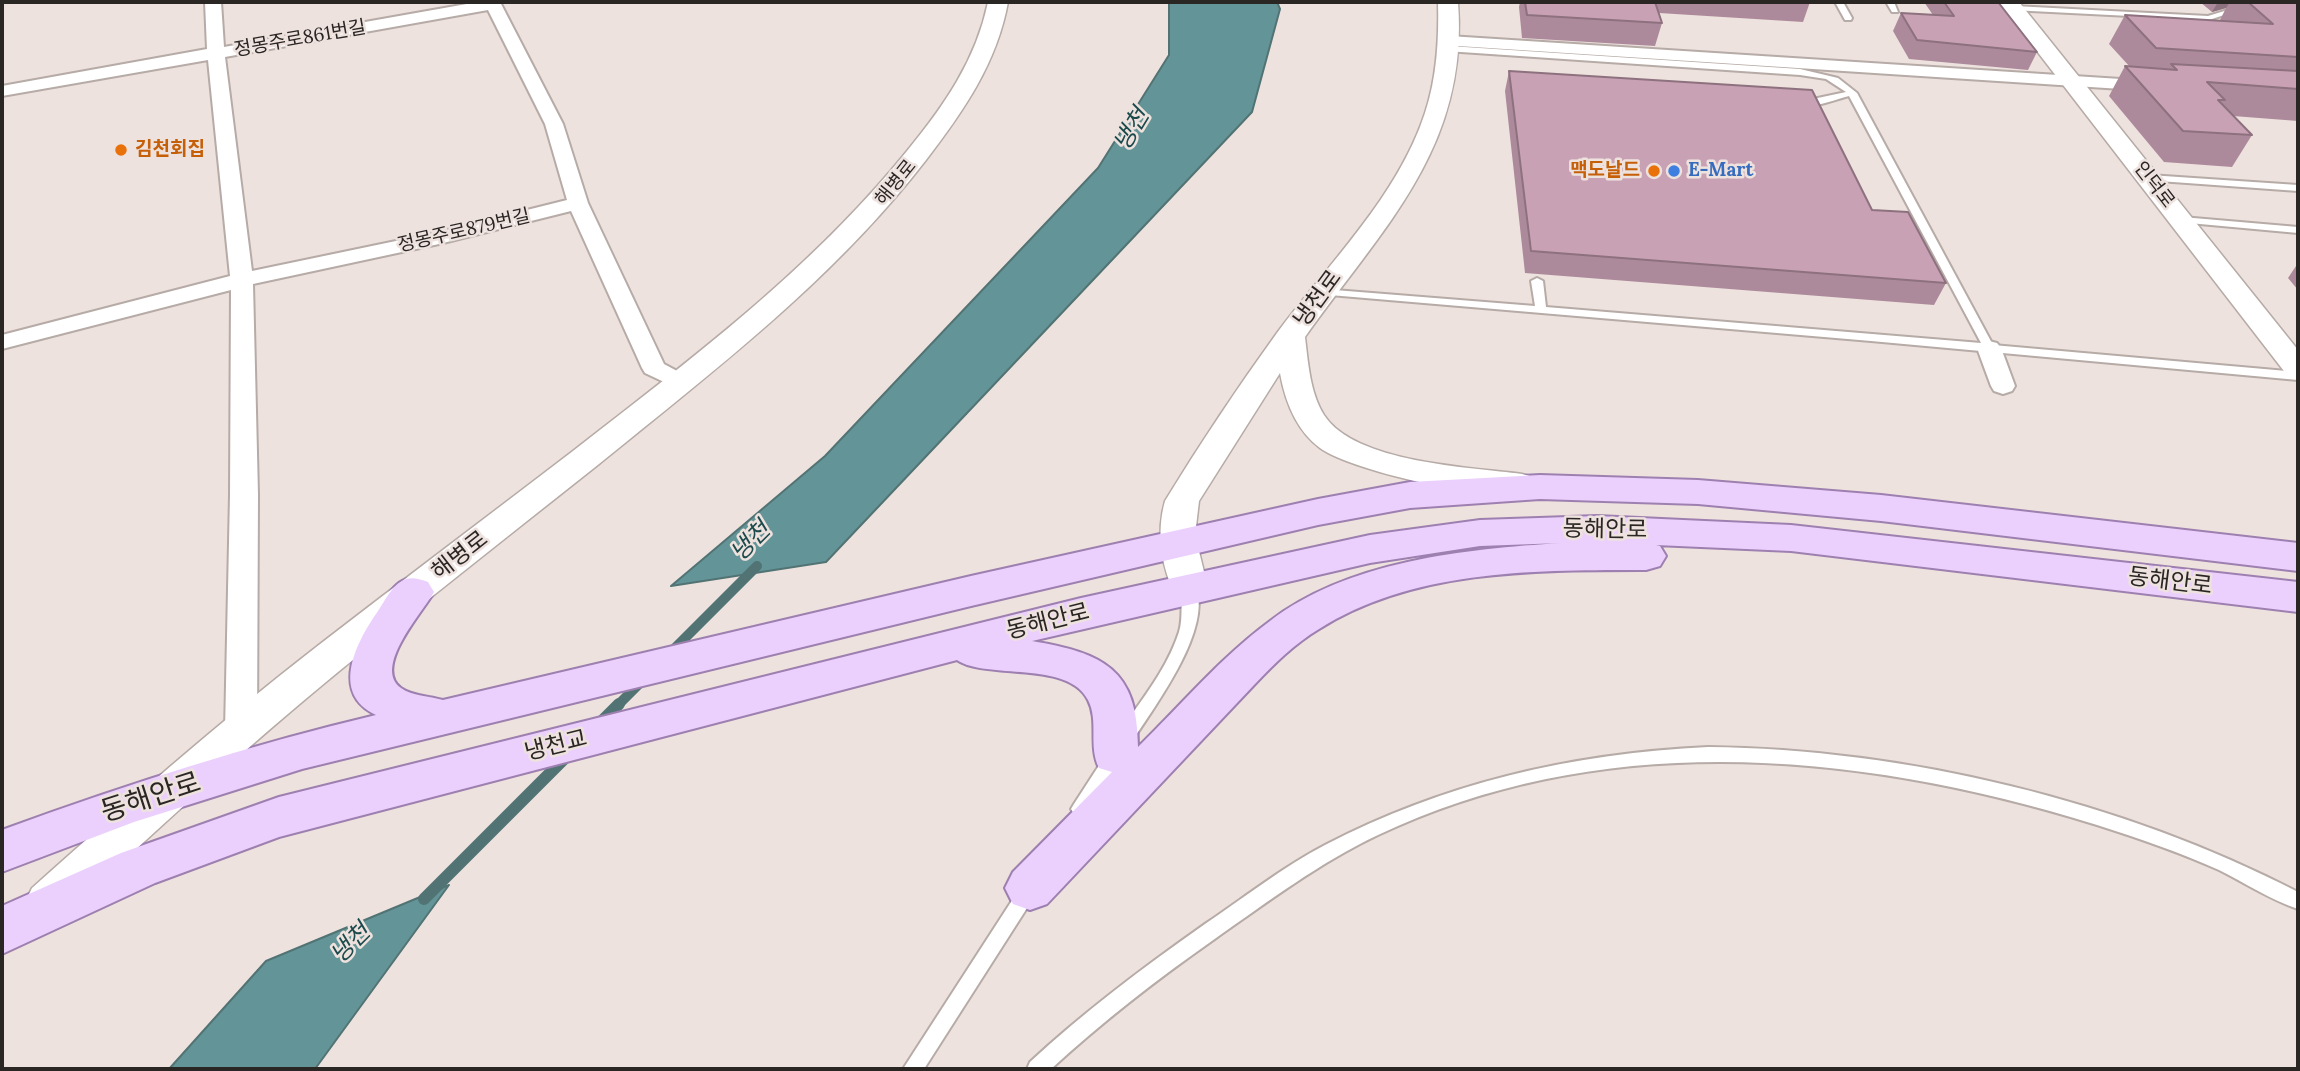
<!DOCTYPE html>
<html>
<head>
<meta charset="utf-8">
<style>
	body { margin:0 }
	#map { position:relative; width:2300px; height:1071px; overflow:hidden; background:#eee2de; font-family:Lora,serif }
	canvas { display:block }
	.frame { position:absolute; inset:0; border:4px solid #2a2624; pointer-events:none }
</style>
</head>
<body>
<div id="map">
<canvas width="2300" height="1071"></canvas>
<div class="frame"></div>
</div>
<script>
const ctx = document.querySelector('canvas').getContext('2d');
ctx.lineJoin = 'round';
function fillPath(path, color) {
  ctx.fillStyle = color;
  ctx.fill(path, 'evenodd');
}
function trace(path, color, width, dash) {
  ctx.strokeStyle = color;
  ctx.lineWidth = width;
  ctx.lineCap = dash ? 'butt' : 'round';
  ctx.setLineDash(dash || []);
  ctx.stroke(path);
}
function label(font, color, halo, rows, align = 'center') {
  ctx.font = font + ' Lora,"Noto Sans KR",serif';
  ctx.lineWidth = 5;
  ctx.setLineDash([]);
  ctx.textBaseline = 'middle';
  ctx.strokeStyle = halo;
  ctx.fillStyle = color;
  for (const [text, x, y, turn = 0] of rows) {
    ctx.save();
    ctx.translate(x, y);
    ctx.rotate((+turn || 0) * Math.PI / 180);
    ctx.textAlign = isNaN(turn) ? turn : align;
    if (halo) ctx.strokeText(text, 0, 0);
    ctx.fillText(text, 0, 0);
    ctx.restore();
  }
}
const water = new Path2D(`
	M1169,2h108l3,7 -28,103 -426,450 -155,24 154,-130 273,-288 71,-113z
	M449,885l-134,184h-146l97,-108z`);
fillPath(water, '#639497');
trace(water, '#527374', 2);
trace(new Path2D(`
	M669,654l88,-88
	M617,706l26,-26`), '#527374', 10);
trace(new Path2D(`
	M599,724l20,-20
	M424,899l142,-142`), '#527374', 12);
const service = new Path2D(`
	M1835,2h8l9,16 -1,2h-6z
	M1886,2h8l4,10h-6z
	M2014,6l194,10 33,-10 4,2 -36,12 -198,-10 -1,-2z
	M1449,46l351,23 38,9 19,15 136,252 305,27v8l-427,-39 -553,-47v-4l4,-1 213,17 -4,-25 6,-3 6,3 3,26 435,36 -132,-247c-16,4 -40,15 -55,7l52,-11 -20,-13 -26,-4 -354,-24 -1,-2z
	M2149,175l149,10v6l-153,-11 -1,-2z
	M2182,217l116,10v6l-120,-11v-4z
	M1190,583l5,1c19,44 -39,120 -62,156l-6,2 -6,-2 -2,-5 2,-5c21,-31 46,-61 58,-98 5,-15 0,-35 6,-48z
	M1708,747c198,2 414,54 590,145v17c-27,-9 -53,-26 -79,-39 -40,-18 -81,-32 -122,-45 -235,-73 -491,-98 -719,10 -59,28 -109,66 -162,103 -57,40 -113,83 -165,131h-24l3,-7c55,-51 114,-95 175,-138 40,-27 78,-57 120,-79 119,-62 249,-92 383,-98z
	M1115,748l6,2 2,5 -2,5 -35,54 -6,2 -6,-2 -3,-5 3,-5 35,-54z
	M1028,883l6,2 3,6 -3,6 -110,172h-21l119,-184z`);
const minor = new Path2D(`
	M205,2h16l3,45 254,-45h22l63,122 25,79 76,161 26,14 3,5 -3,5 -9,2 -36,-17 -3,-5 -71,-157 -132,33 -186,40 5,211 -1,236 -5,9 -11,4 -11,-4 -5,-9 5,-236 1,-205 -229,59v-14l228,-59 -22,-216 -206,36v-10l205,-37zM488,10l57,114 22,76 -128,32 -187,39 -27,-214z
	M1449,36l703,45 9,5 -9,5 -709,-46 -2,-4z
	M1989,341l8,2 4,5 14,38 -3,5 -9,3 -9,-3 -3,-5 -14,-38 4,-5z`);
const tertiary = new Path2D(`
	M988,2h20c-11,61 -45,110 -82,158 -92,119 -211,210 -327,304 -87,69 -175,138 -261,208 -95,78 -185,161 -274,244l-16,6 -16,-6 -7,-14 7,-14c92,-82 185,-164 283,-240 85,-66 172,-131 258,-197 118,-92 239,-182 334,-300 37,-45 69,-91 81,-149z
	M1438,2h20c11,146 -75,225 -153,335 3,25 5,56 19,78 31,48 146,52 198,59l12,3 5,8 -5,8c-38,10 -181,-21 -214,-45 -24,-18 -35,-47 -40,-75l-81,128 -4,34 13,53 -5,9 -13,4 -13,-4c-16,-28 -21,-65 -12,-96 35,-57 73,-114 112,-168 51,-69 121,-137 148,-220 12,-36 14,-74 13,-111z
	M1999,2h20l279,348v28l-11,-3z`);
const primary = new Path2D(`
	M1540,475l158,5 183,15 417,48v28l-417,-50 -183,-17 -158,-5 -130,9 -92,17 -347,81 -669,163 -168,53 -132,50v-42c123,-45 247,-85 374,-115 -47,-22 -19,-74 2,-104 6,-9 14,-25 24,-30 9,-5 17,-2 26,1l6,10c-11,20 -62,75 -33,96 11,8 28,8 42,12l528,-124 347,-77 92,-17z
	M1597,516l194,9 507,57v30l-507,-61 -135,-6 4,1 6,10 -6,10 -14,4c-109,0 -232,-1 -327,59 -25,15 -45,35 -65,56l-207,219 -17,6 -17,-6 -8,-16 8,-16 99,-100 -13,-4c-11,-22 0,-47 -11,-68 -20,-40 -102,-20 -131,-40l-678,177 -124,46 -153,71v-48l119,-53 158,-56 802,-199 289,-63 110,-15zM1561,543c-96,6 -213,18 -291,78 -49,36 -89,84 -132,126 0,-78 -35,-94 -106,-106l338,-78 110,-17z`);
trace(service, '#b6aba6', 4);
trace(minor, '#b6aba6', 4);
trace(tertiary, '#b6aba6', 3);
trace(primary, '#9e80b0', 4);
fillPath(service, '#fff');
fillPath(minor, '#fff');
fillPath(tertiary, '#fff');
fillPath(primary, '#ebd0fd');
fillPath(new Path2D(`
	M1520,2h290l-7,20 -144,-9 3,10 -7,23 -133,-8 -3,-31z
	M1924,2h74l39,50 -9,18 -119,-11 -16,-28 8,-18 32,2z
	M2200,2h98v119l-65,-5 19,19 -20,32 -68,-5 -55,-66 16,-30 5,1 -21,-23 16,-29 96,6 -1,-1 6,-12 -14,4z
	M1509,71l363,139 74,73 -12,22 -409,-32 -20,-182z
	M2298,263v27l-10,-12z`), '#ad8a9b');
fillPath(new Path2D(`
	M2218,2h12l-4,6 -14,4z`), '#8d717e');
const building = new Path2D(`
	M1525,2h130l7,21 -135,-8z
	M1944,2h54l39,50 -120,-12 -16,-27 53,3z
	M2248,2h50v55l-142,-9 -31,-33 148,9z
	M2171,64l127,7v18l-91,-7 18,18h-7l34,35 -69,-4 -58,-65 52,4z
	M1509,71l303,19 60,120 36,2 38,71 -415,-32z`);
fillPath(building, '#c9a1b4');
trace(building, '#8d717e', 2);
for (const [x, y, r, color] of [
	[121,150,7,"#e8710a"],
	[1654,171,7,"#e8710a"],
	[1674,171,7,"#3f7fe0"]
]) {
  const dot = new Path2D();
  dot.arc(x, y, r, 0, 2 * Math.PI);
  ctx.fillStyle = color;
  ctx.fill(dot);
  trace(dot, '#eee2de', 2.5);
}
label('19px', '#2a2624', '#eee2de', [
	["정몽주로861번길",300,39,-10],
	["해병로",896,183,-51],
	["인덕로",2154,185,52],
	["정몽주로879번길",464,231,-13]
]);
label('bold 19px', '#c56008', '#eee2de', [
	["김천회집",135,150],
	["맥도날드",1640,171,"right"]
], 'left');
label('bold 19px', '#366cbe', '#eee2de', [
	["E-Mart",1688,171]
], 'left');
label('23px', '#2a2624', '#eee2de', [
	["냉천로",1318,299,-54],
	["동해안로",1605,530,1],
	["해병로",460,556,-38],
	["동해안로",2170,582,7],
	["동해안로",1048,622,-14],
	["냉천교",556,746,-14]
]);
label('italic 24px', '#1b494c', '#eee2de', [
	["냉천",1132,130,-59],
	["냉천",751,542,-45],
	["냉천",351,944,-45]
]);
label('28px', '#2a2624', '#eee2de', [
	["동해안로",151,798,-18]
]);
</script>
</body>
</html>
